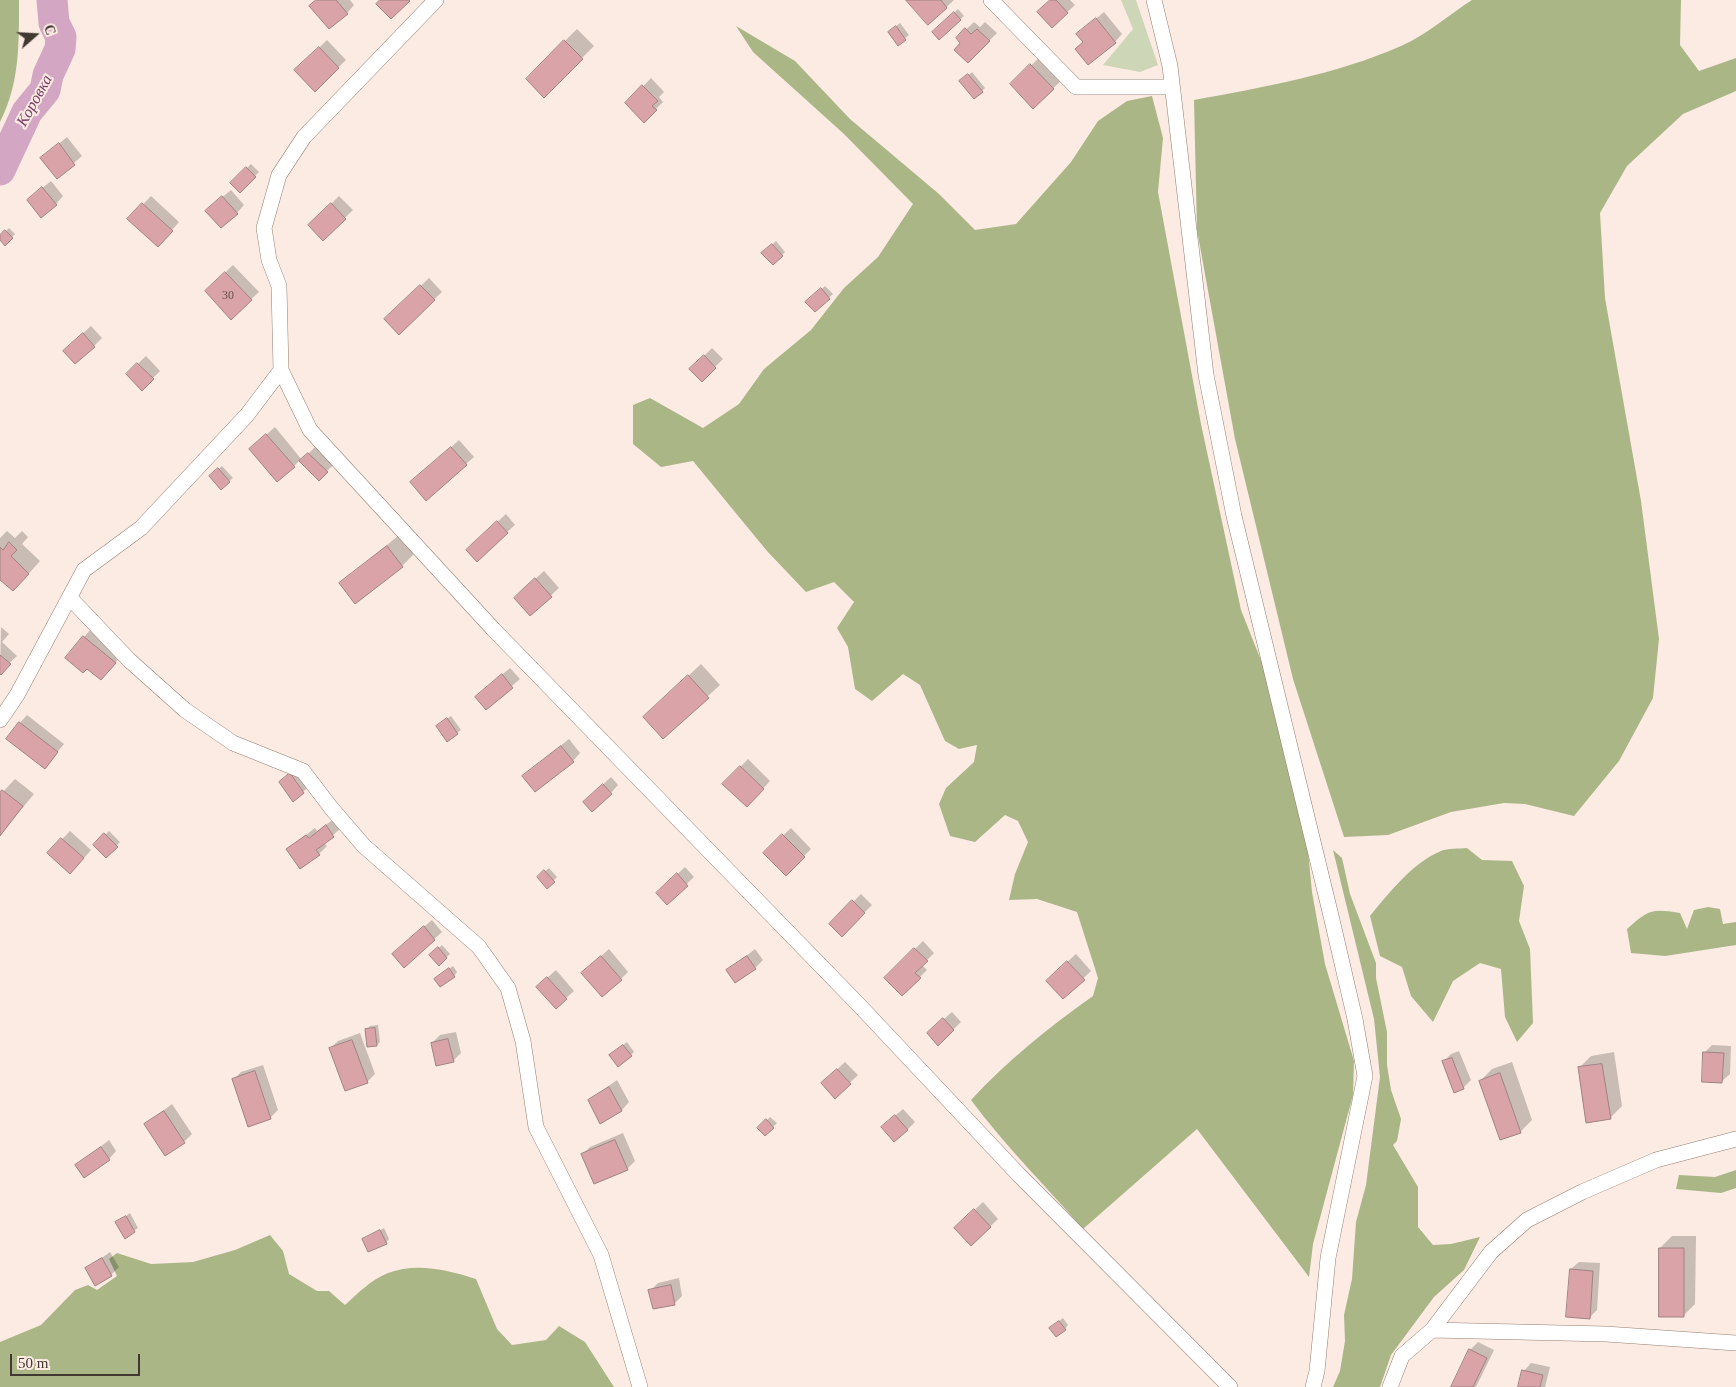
<!DOCTYPE html>
<html>
<head>
<meta charset="utf-8">
<style>
	body { margin:0 }
	#map { position:relative; width:1736px; height:1387px; overflow:hidden; background:#fbebe3; font-family:"Times New Roman",serif }
	canvas { display:block }
	.north { position:absolute; left:10px; top:10px; width:50px; height:50px; -webkit-text-stroke:4px #fbebe3; paint-order:stroke; rotate:71deg; font-size:14px; font-weight:700; line-height:20px; text-align:center; color:#423832 }
	.north::after { content:''; display:block; margin:auto; width:18px; height:22px; background:#423832; clip-path:polygon(50% 0,100% 100%,50% 72%,0 100%) }
	.scale { position:absolute; left:10px; top:1354px; width:130px; height:22px; box-sizing:border-box; border:2px solid #423832; border-top:0; padding-left:6px; font-size:15px; line-height:18px; white-space:nowrap; color:#423832; -webkit-text-stroke:4px #fbebe3; paint-order:stroke }
</style>
</head>
<body>
<div id="map">
<canvas width="1736" height="1387"></canvas>
<div class="north">С</div>
<div class="scale">50 m</div>
</div>
<script>
const ctx = document.querySelector('canvas').getContext('2d');
ctx.lineJoin = 'round';
function fillPath(path, color) {
  ctx.fillStyle = color;
  ctx.fill(path, 'evenodd');
}
function trace(path, color, width, dash) {
  ctx.strokeStyle = color;
  ctx.lineWidth = width;
  ctx.lineCap = dash ? 'butt' : 'round';
  ctx.setLineDash(dash || []);
  ctx.stroke(path);
}
function label(font, color, halo, rows, align = 'center') {
  ctx.font = font + ' "Times New Roman",serif';
  ctx.lineWidth = 4;
  ctx.setLineDash([]);
  ctx.textBaseline = 'middle';
  ctx.strokeStyle = halo;
  ctx.fillStyle = color;
  for (const [text, x, y, turn = 0] of rows) {
    ctx.save();
    ctx.translate(x, y);
    ctx.rotate((+turn || 0) * Math.PI / 180);
    ctx.textAlign = isNaN(turn) ? turn : align;
    if (halo) ctx.strokeText(text, 0, 0);
    ctx.fillText(text, 0, 0);
    ctx.restore();
  }
}
fillPath(new Path2D(`
	M1121,0h15l22,65 -18,7 -37,-7 30,-36z`), '#ced6b8');
fillPath(new Path2D(`
	M0,0h19c0,43 1,83 -19,122z
	M1472,0h209l-1,45 19,26 37,-13v33l-53,23 -56,52 -27,47 5,85 36,203 18,138 -6,59 -34,63 -45,55 -49,-12 -21,-1 -53,9 -63,23 -44,2 -51,-158 -58,-240 -38,-209 -3,-130c70,-13 141,-25 207,-54 24,-10 49,-32 71,-46z
	M736,26l59,35 55,58 89,75 36,36 41,-6 55,-62 27,-41 29,-20 25,-5 11,42 -5,54 43,232 40,186 23,58 41,152 7,72 13,72 29,97 -1,34 -40,149 -4,33 -112,-148 -114,100c-37,-43 -78,-83 -112,-129 37,-40 78,-73 122,-104l5,-18 -21,-66 -40,-13 -28,1 6,-26 13,-32 -10,-21 -13,-6 -30,27 -25,-6 -11,-32 7,-16 28,-26 3,-17 -18,4 -14,-8 -25,-56 -17,-11 -31,27 -17,-12 -7,-42 -11,-19 17,-26 -20,-20 -28,10 -39,-41 -74,-90 -32,6 -28,-23v-39l17,-7 53,30 36,-24 25,-35 47,-39 33,-42 34,-31 35,-53 -69,-70 -91,-82z
	M1467,848l15,12 30,1 12,25 -5,35 11,28 3,74 -16,19 -12,-25 -4,-48 -21,-6 -27,18 -20,41 -22,-26 -9,-29 -22,-11 -10,-40c19,-23 42,-53 71,-65 7,-3 18,-2 26,-3z
	M1333,850l9,8 8,36 26,69v15l11,54v33l4,25 10,29 -4,22 -4,4 25,42v40l15,18 18,-1 29,-7 -16,33 -30,27 -43,58 -11,32h-47l7,-16 5,-30 -1,-26 8,-36 4,-57 10,-37 14,-108 -6,-58z
	M1708,907l12,2 3,15 13,-2v23l-71,11 -34,-3 -4,-24c21,-19 24,-21 53,-16l7,16 7,-19z
	M1736,1170v18l-15,5 -45,-4 3,-14 36,2z
	M270,1235l13,16 6,23 28,17h12l16,14c12,-11 27,-26 43,-32 28,-11 61,-3 88,6l21,50 15,16 34,-5 13,-14 26,16 29,45h-614v-45l41,-17 34,-35 13,-5 9,5 20,-14 -8,-17 8,-6 34,11 42,-2 42,-12z`), '#abb687');
fillPath(new Path2D(`
	M316,0h34l4,5 -7,8z
	M907,0h47l-25,24z
	M1051,0h19l5,5 -23,21z
	M958,9l6,7 -25,22 -5,-6z
	M1104,12l18,22 -7,8 -29,-15z
	M974,22l6,5 5,-5 12,11 -29,29 -6,-19 -5,-5z
	M900,23l9,12 -11,9 -5,-15z
	M577,29l17,17 -50,50 -17,-17z
	M327,40l19,20 -31,30 -19,-20z
	M1039,58l22,23 -28,26 -22,-23z
	M972,72l13,16 -3,3 -21,-9z
	M651,78l13,14 -5,5 4,5 -19,19 -17,-18z
	M67,137l15,19 -24,21 -16,-19z
	M251,164l8,8 -19,19 -8,-8z
	M51,181l12,15 -7,8 -20,-11z
	M231,190l13,15 -7,8 -22,-10z
	M151,196l28,26 -14,16 -36,-19z
	M339,196l14,14 -30,29 -13,-14z
	M9,228l6,6 -10,10 -5,-7z
	M776,241l9,11 -12,12 -10,-11z
	M233,265l26,27 -28,26 -25,-27z
	M429,278l13,14 -43,41 -13,-14z
	M825,286l8,8 -18,17 -8,-9z
	M91,326l11,12 -8,8 -22,-3z
	M712,348l11,11 -21,21 -11,-11z
	M146,356l14,15 -18,18 -15,-15z
	M275,427l27,33 14,-14 18,18 -15,15 -19,-19 -6,6 -36,-24z
	M459,440l15,17 -48,42 -6,-24z
	M222,466l11,12 -4,3 -15,-8z
	M506,514l9,11 -8,7 -32,11z
	M7,531l8,7 7,-7 6,6 -6,7 18,17 -15,17h-25v-40z
	M399,535l15,19 -12,12 -61,17z
	M544,571l15,17 -29,27 -7,-25z
	M1,627l8,7 -7,8 15,14 -17,16z
	M91,629l31,25 -13,17 -22,-4 -21,-9z
	M701,664l19,21 -57,52 -6,-32z
	M510,668l10,11 -34,29 -1,-19z
	M27,715l37,29 -19,23 -25,-44z
	M451,716l10,14 -4,3 -16,-10z
	M569,739l11,14 -7,8 -41,8z
	M748,759l22,22 -23,25 -23,-22z
	M298,767l13,18 -18,15 -13,-18z
	M611,777l7,8 -7,8 -19,2z
	M15,779l19,15 -34,41v-40z
	M334,819l7,9 -17,15 3,3 -8,8 -31,-5 27,-21 2,3z
	M791,828l20,21 -25,25 -21,-21z
	M70,831l21,19 -13,15 -29,-12z
	M109,831l11,11 -14,15 -11,-12z
	M685,867l9,10 -27,26 -10,-10z
	M549,868l8,9 -10,10 -9,-10z
	M861,894l11,11 -30,30 -11,-11z
	M432,920l10,12 -38,34 -3,-20z
	M923,941l11,12 -12,12 5,5 -25,25 -16,-17z
	M442,945l8,9 -11,10 -8,-9z
	M609,949l19,23 -7,7 -31,-13z
	M755,949l8,11 -8,8 -27,2z
	M1076,954l15,17 -28,27 -8,-25z
	M453,966l4,6 -3,4h-15z
	M556,970l18,21 -8,7 -20,-19z
	M952,1012l9,10 -23,22 -2,-18z
	M378,1025l2,17 -3,3 -10,-16 3,-3z
	M456,1032l5,21 -8,8 -21,-18 8,-8z
	M360,1033l15,41 -8,8 -37,-33 8,-8z
	M627,1042l7,10 -3,3 -17,-3z
	M1712,1045l19,1 -1,28 -8,7 -18,-28z
	M1459,1051l12,29 -8,8 -20,-26 8,-8z
	M1614,1052l8,54 -12,12 -31,-50 12,-12z
	M845,1062l13,13 -23,22 -5,-21z
	M1512,1062l20,58 -12,12 -40,-51 12,-12z
	M263,1065l15,45 -8,8 -36,-39 7,-7z
	M617,1080l12,22 -7,8 -21,12 -12,-22z
	M172,1104l20,30 -8,8 -39,-18z
	M903,1109l12,13 -8,8 -17,-10z
	M770,1117l7,6 -12,12 -6,-7z
	M623,1133l12,28 -8,8 -33,14 -12,-28 8,-8z
	M109,1140l7,11 -7,8 -32,6z
	M983,1202l15,17 -27,26 -15,-17z
	M130,1213l8,15 -13,9 -8,-14z
	M384,1228l5,11 -3,4 -22,-4z
	M1672,1236h24l-1,68 -12,12 -23,-68z
	M110,1252l9,15 -8,8 -25,-6z
	M1579,1262l21,1 -3,47 -8,8 -18,-49z
	M679,1278l3,18 -7,7 -25,-12 8,-8z
	M1063,1318l5,7 -3,4 -11,-4z
	M1478,1342l16,8 -18,37h-23l17,-37z
	M1531,1363l19,4 -5,20h-25l4,-16z`), '#0003');
trace(new Path2D(`
	M0,170l27,-58 18,-22 3,-15 12,-26 1,-12 -7,-14 -2,-23`), '#d3a6c3', 31);
const building = new Path2D(`
	M316,0h20l12,14 -19,15 -20,-23z
	M380,0h29l1,1 -19,18 -15,-15z
	M906,0h35l6,8 -19,17z
	M1050,0h6l12,13 -16,15 -15,-16z
	M954,12l7,8 -22,20 -7,-8z
	M1096,18l20,25 -28,22 -13,-16 8,-7 -7,-8z
	M896,26l10,14 -8,6 -10,-14z
	M965,28l6,6 6,-5 13,12 -22,22 -14,-13 6,-7 -4,-5z
	M564,40l19,19 -39,39 -18,-19z
	M319,47l20,21 -24,24 -21,-22z
	M1030,64l24,25 -21,20 -23,-25z
	M968,74l15,18 -9,7 -15,-18z
	M642,85l16,16 -6,5 5,4 -13,13 -19,-20z
	M59,143l16,22 -18,14 -17,-21z
	M246,167l10,10 -16,16 -10,-10z
	M42,187l15,18 -16,13 -14,-18z
	M222,196l16,18 -17,14 -16,-17z
	M142,203l31,28 -15,16 -31,-28z
	M331,203l15,16 -23,22 -15,-16z
	M5,230l8,8 -8,8 -5,-6v-5z
	M772,244l11,12 -10,9 -12,-12z
	M225,272l27,28 -21,20 -26,-29z
	M420,285l15,15 -36,35 -15,-16z
	M821,288l9,11 -15,13 -10,-10z
	M83,333l12,14 -20,17 -12,-13z
	M704,355l12,13 -14,14 -13,-13z
	M137,363l17,16 -12,12 -16,-17z
	M266,434l29,33 -18,15 -28,-33z
	M451,447l16,18 -41,36 -16,-19z
	M308,453l20,19 -9,9 -20,-20z
	M218,468l12,14 -9,8 -12,-14z
	M497,521l11,12 -31,29 -11,-12z
	M9,542l8,8 -6,6 18,18 -16,17 -13,-11v-33l3,3z
	M387,546l16,21 -48,37 -16,-21z
	M535,578l17,19 -22,19 -16,-18z
	M83,636l33,27 -15,17 -14,-11 -4,4 -18,-15z
	M0,655l11,9 -10,11 -1,-1z
	M502,674l11,14 -27,22 -11,-13z
	M688,675l21,23 -46,41 -20,-22z
	M447,718l11,16 -11,8 -11,-16z
	M19,722l39,30 -13,17 -39,-30z
	M561,746l13,16 -39,30 -13,-16z
	M740,766l24,23 -17,18 -25,-23z
	M290,773l14,20 -11,9 -14,-20z
	M603,784l9,10 -20,18 -9,-10z
	M2,790l21,16 -23,30v-43z
	M326,825l8,12 -18,13 4,5 -20,14 -14,-20 20,-14 3,3z
	M104,833l14,14 -12,11 -13,-13z
	M782,834l23,23 -19,19 -23,-23z
	M61,838l23,20 -14,16 -23,-21z
	M544,870l11,12 -8,7 -10,-12z
	M677,873l11,13 -21,19 -11,-12z
	M852,900l13,13 -23,24 -13,-13z
	M424,926l11,14 -31,28 -12,-14z
	M438,947l9,11 -8,8 -10,-11z
	M914,948l14,13 -13,12 6,5 -19,18 -18,-18z
	M601,956l21,24 -20,17 -21,-24z
	M747,956l9,13 -21,14 -9,-13z
	M1067,961l18,19 -22,19 -17,-18z
	M449,968l6,9 -15,10 -6,-8z
	M547,977l20,22 -11,10 -20,-22z
	M943,1018l11,12 -16,16 -11,-13z
	M375,1028l2,18 -10,1 -2,-18z
	M448,1039l6,23 -18,4 -5,-23z
	M352,1040l16,43 -23,8 -16,-43z
	M623,1045l9,11 -14,11 -9,-12z
	M1703,1052l21,1 -2,30 -20,-1z
	M1452,1058l12,31 -10,4 -12,-32z
	M1602,1064l9,55 -25,4 -8,-56z
	M837,1069l14,15 -16,15 -14,-16z
	M255,1071l16,48 -23,8 -16,-48z
	M1500,1073l21,60 -21,7 -21,-59z
	M609,1087l13,24 -22,13 -12,-24z
	M164,1111l21,32 -20,13 -21,-32z
	M895,1115l13,15 -14,12 -13,-15z
	M766,1119l8,9 -9,8 -8,-8z
	M615,1140l13,30 -34,14 -13,-30z
	M101,1147l9,13 -26,18 -9,-13z
	M974,1209l17,18 -20,19 -17,-18z
	M126,1216l9,16 -10,7 -10,-17z
	M380,1230l7,14 -19,8 -6,-13z
	M1659,1248h25v69h-25z
	M102,1258l10,18 -17,10 -10,-18z
	M1570,1269l23,2 -3,48 -24,-2z
	M671,1285l4,20 -22,4 -5,-19z
	M1059,1321l7,9 -10,7 -7,-9z
	M1469,1349l18,9 -14,29h-22z
	M1522,1370l21,5 -3,12h-22z`);
fillPath(building, '#daa3a7');
trace(building, '#9f8284', 1);
const minor = new Path2D(`
	M436,0l-132,137 -25,38 -15,53 5,32 10,26 2,84 29,60 184,200 365,375 160,170 211,212
	M991,0l85,87h96
	M1154,0l16,66 36,309 28,141 98,404 23,99 10,57 -37,182 -11,113 -4,16
	M70,598l59,62 56,50 48,33 70,28 29,38 32,37 115,101 29,41 15,53 13,86 65,128 39,132
	M0,720l17,-25 67,-125 57,-42 106,-113 34,-45
	M1432,1330l174,4 130,9
	M1390,1387l12,-31 30,-26 59,-78 36,-32 55,-28 74,-32 80,-21`);
trace(minor, '#977f72', 16);
trace(minor, '#fff', 15);
label('12px', '#68534f', null, [
	["30",228,296]
]);
label('italic 16px', '#773e66', '#fbebe3', [
	["Коровка",35,101,-61]
]);
</script>
</body>
</html>
